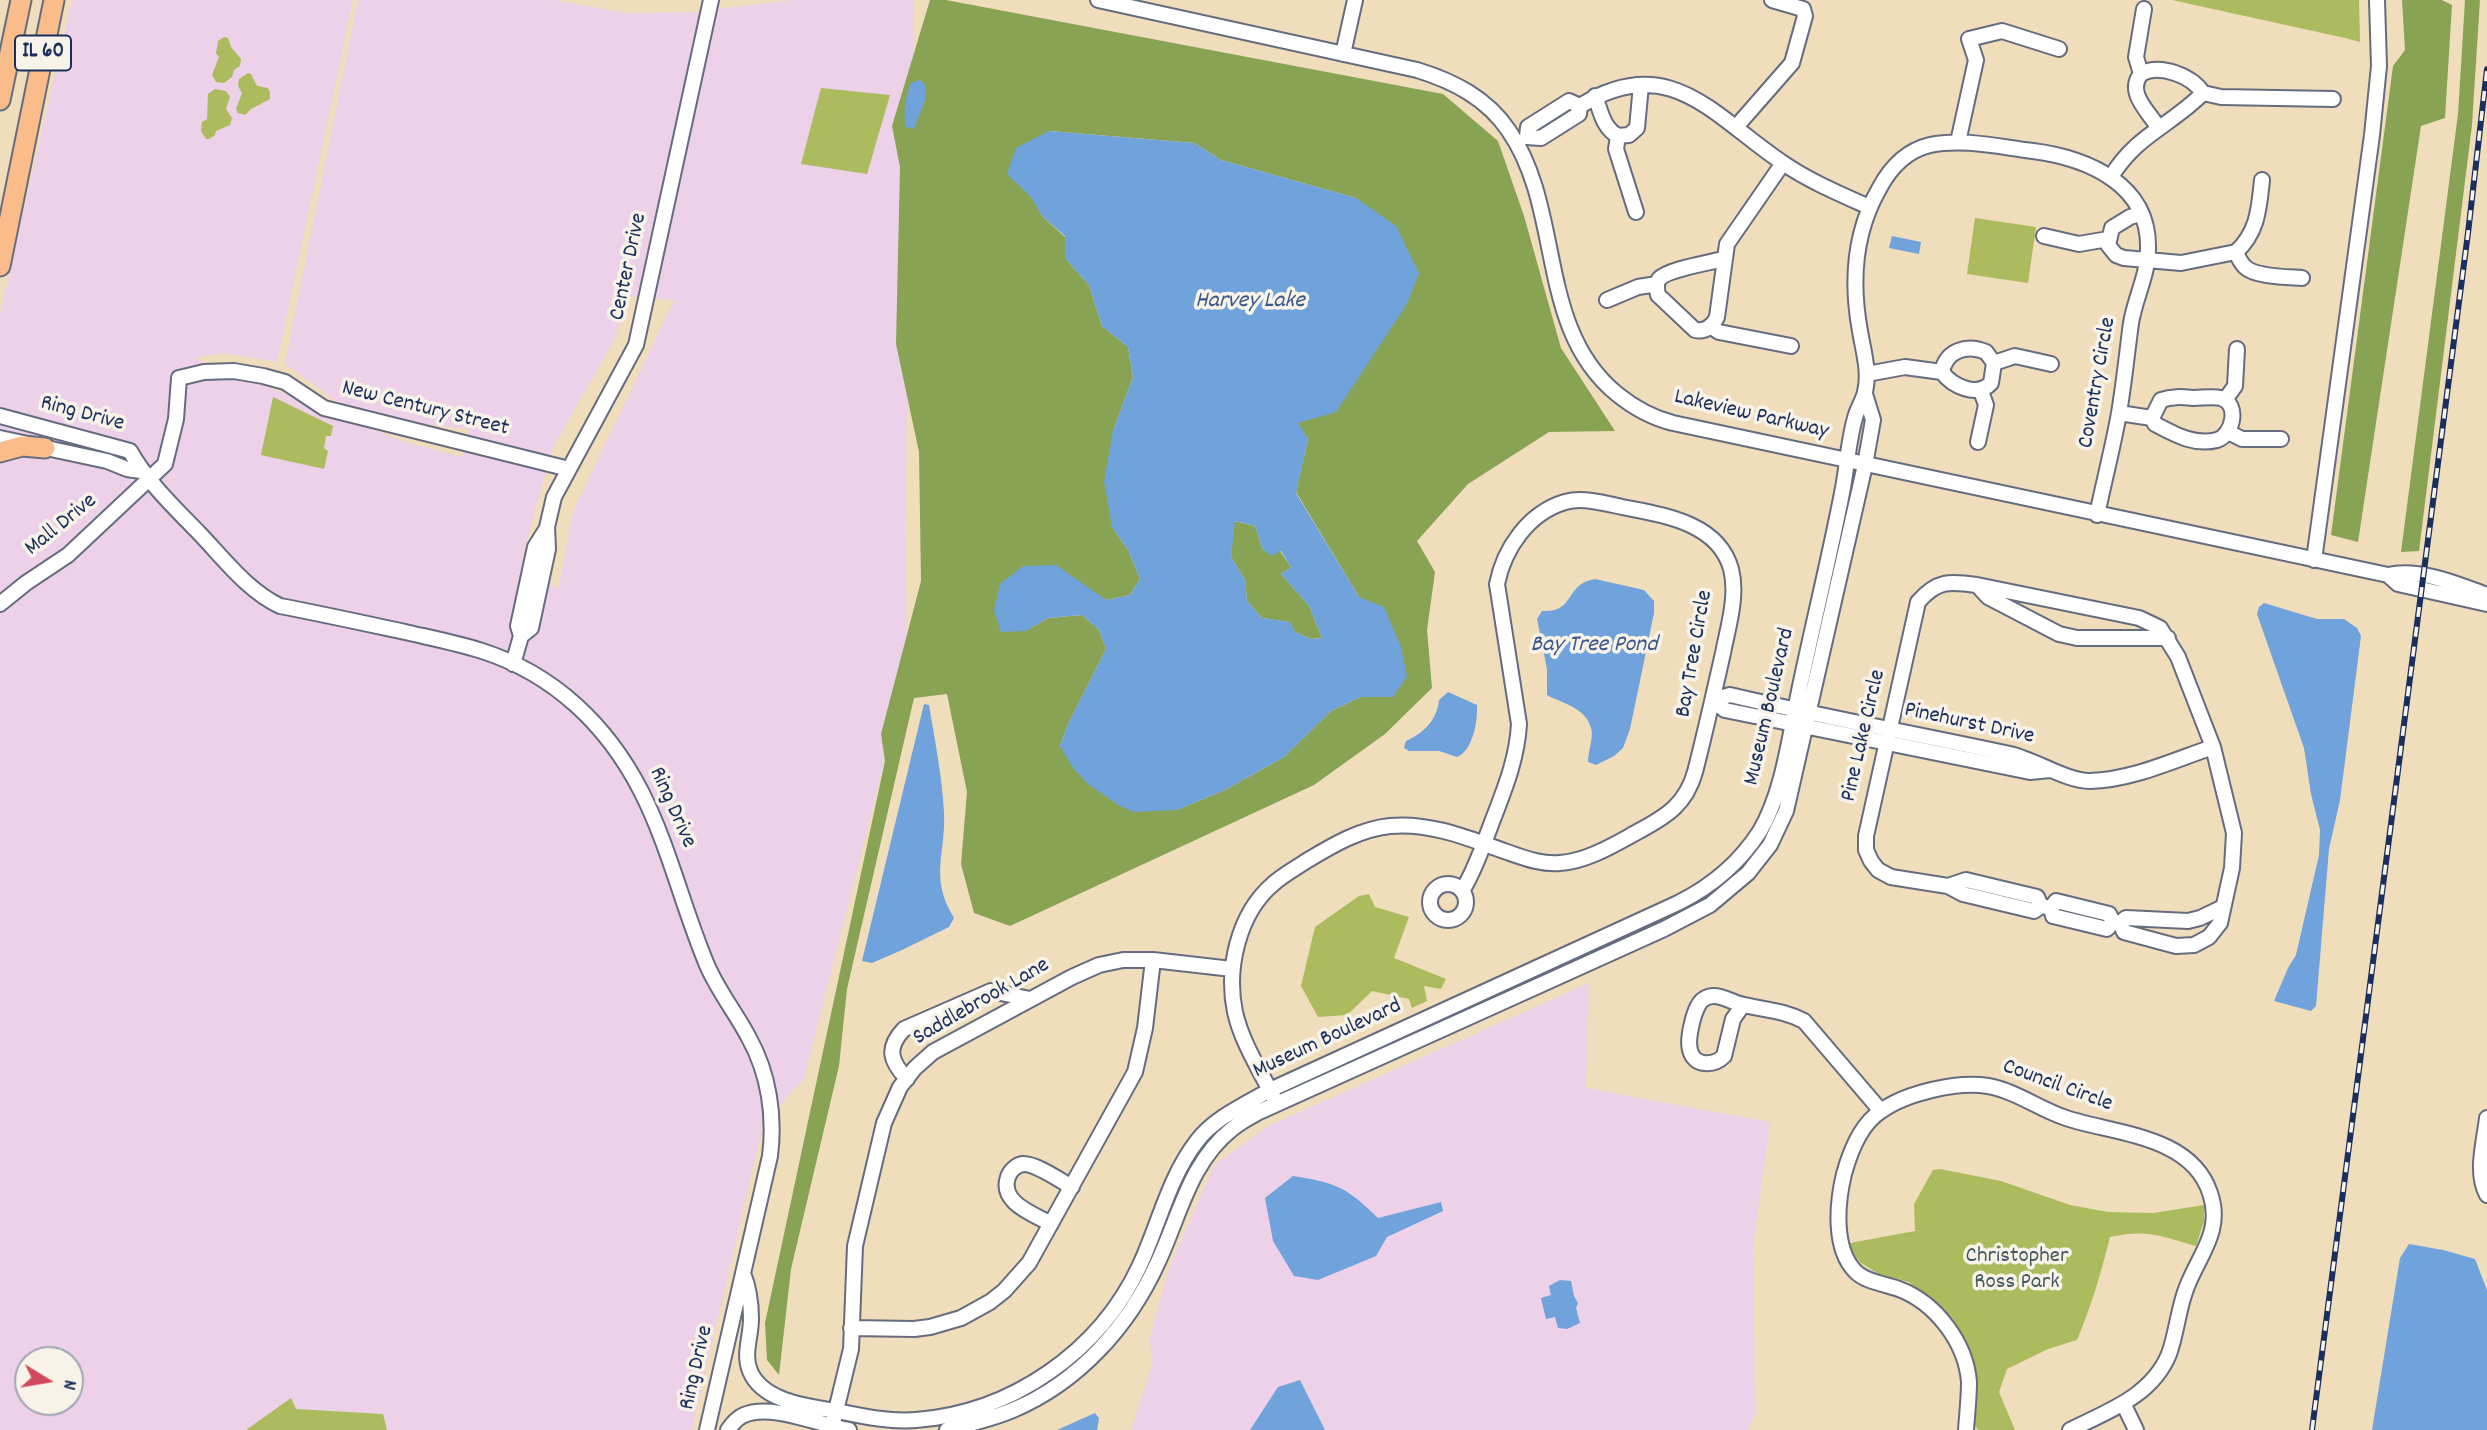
<!DOCTYPE html>
<html>
<head>
<meta charset="utf-8">
<style>
	body { margin:0 }
	#map { position:relative; width:2487px; height:1430px; overflow:hidden; background:#f0ddbc; font-family:Dekko,sans-serif }
	canvas { display:block }
	.north { position:absolute; left:14px; top:1346px; width:70px; height:70px; box-sizing:border-box; background:#f7f3e8; border:2px solid #9fa5b1; border-radius:50%; rotate:101deg; font-size:19px; font-weight:700; line-height:28px; text-align:center; color:#1b2f5e }
	.north::after { content:''; display:block; margin:auto; width:24px; height:32px; background:#d1495b; clip-path:polygon(50% 0,100% 100%,50% 72%,0 100%) }
</style>
</head>
<body>
<div id="map">
<canvas width="2487" height="1430"></canvas>
<div class="north">N</div>
</div>
<script>
const ctx = document.querySelector('canvas').getContext('2d');
ctx.lineJoin = 'round';
function fillPath(path, color) {
  ctx.fillStyle = color;
  ctx.fill(path, 'evenodd');
}
function trace(path, color, width, dash) {
  ctx.strokeStyle = color;
  ctx.lineWidth = width;
  ctx.lineCap = dash ? 'butt' : 'round';
  ctx.setLineDash(dash || []);
  ctx.stroke(path);
}
function label(font, color, halo, rows, align = 'center') {
  ctx.font = font + ' Dekko,sans-serif';
  ctx.lineWidth = 7;
  ctx.setLineDash([]);
  ctx.textBaseline = 'middle';
  ctx.strokeStyle = halo;
  ctx.fillStyle = color;
  for (const [text, x, y, turn = 0] of rows) {
    ctx.save();
    ctx.translate(x, y);
    ctx.rotate((+turn || 0) * Math.PI / 180);
    ctx.textAlign = isNaN(turn) ? turn : align;
    if (halo) ctx.strokeText(text, 0, 0);
    ctx.fillText(text, 0, 0);
    ctx.restore();
  }
}
fillPath(new Path2D(`
	M72,0h281l-76,362 -54,-9 -28,5 207,83 60,16 13,-56 -8,28 -67,-8 -58,-16 -57,-41 73,-364h196l71,13 68,-1 99,-12h122l-9,526 2,124 -24,117 -79,312 -41,45 -71,306h-692v-1116zM626,296l48,4 -101,212 -15,78 -36,-32 30,-109 64,-112zM28,1360h42v42h-42z
	M1589,983l-3,105 184,34 -17,124 2,168 -7,16h-617l21,-64 -2,-29 18,-66 46,-106 54,-39z`), '#ecd1e9');
fillPath(new Path2D(`
	M2172,0h187l1,42 -15,-4z
	M224,37l4,1 3,9 10,12 -1,7 -6,4 -2,7 -8,6 -8,-1 -4,-7 7,-18 -3,-4 2,-12z
	M248,73l3,1 6,12 11,2 2,4v7l-19,10 -6,6 -7,-2 -2,-4 6,-16 -4,-7 1,-7z
	M821,88l69,7 -23,79 -66,-10z
	M215,89l11,2 4,6 -4,12 6,9 -2,7 -14,6 -1,4 -6,4h-3l-5,-8 1,-9 5,-3 1,-25z
	M1975,218l61,9 -8,56 -61,-9z
	M273,397l60,29 -2,10h-5l-2,12 4,3 -4,18 -63,-14z
	M1369,894l6,13 34,10 -15,41 52,21 -5,10 -17,-3 3,15 -15,7 -3,-9 -37,-8 -25,24 -29,2 -17,-31 14,-59 44,-31z
	M1940,1169l61,12 69,24 38,7 45,1 51,-8v16l-8,25c-36,-10 -49,-17 -86,-9 -9,36 -19,70 -33,103l-29,9 -41,20 -8,23 16,38h-37l-4,-6 1,-48 -5,-25 -18,-33 -43,-36 -30,-8 -18,-11 -10,-12 -1,-8 65,-12 -1,-27 19,-34z
	M291,1398l5,11 87,5 4,16h-141z`), '#acbb5d');
fillPath(new Path2D(`
	M930,0h16l497,94 55,47 26,75 37,132 54,83 -66,1 -81,52 -51,57 18,31 -8,58 5,58 -47,46 -71,51 -304,141 -36,-13 -13,-49 6,-72 -20,-98 -33,4 -67,291 -8,77 -48,203 -12,106 -12,-15 -2,-37 120,-562 -4,-27 40,-153 -2,-129 -23,-108 4,-177 -8,-41zM1049,131l145,12 27,17 135,38 -59,225 11,16 -12,53 63,105 34,100h-32l-30,14 -47,46 -59,33 -48,20 -117,-64 8,-22 38,-75 -7,-19 -17,-15 -34,3 -22,13 61,-42 19,11 24,-5 10,-16 -12,-29 -16,-23 1,-96 20,-54 -5,-30 -26,-21 -13,-41 -24,-27v-21l-23,-21 -10,-19z
	M2402,0h40l10,5 -7,113 -24,8 -63,416 -27,-7 62,-469 12,-16z
	M2465,0h15l-8,125 -53,426 -18,1 57,-438z
	M1234,521l21,5 8,24 17,1 11,16 -10,7 28,32 13,32 -11,1 -16,-7 -6,-10 -27,-4 -15,-17 -2,-21 -14,-23z`), '#89a354');
fillPath(new Path2D(`
	M920,80l6,6 -1,14 -11,29 -8,-2c-3,-16 -1,-29 5,-44z
	M1049,131l145,12 27,17 135,38 40,28 23,47 -12,31 -71,108 -38,11 10,16 -12,54 63,104 25,10 17,40 6,29 -14,21h-32l-30,14 -47,46 -59,33 -48,20 -43,2 -14,-6 -32,-22 -15,-16 -13,-22 8,-22 38,-75 -7,-19 -17,-15 -34,3 -22,13 -25,1 -7,-22 6,-26 23,-18 33,-1 50,35 24,-5 10,-16 -12,-29 -16,-23 -8,-46 9,-50 20,-54 -5,-30 -26,-21 -13,-41 -24,-27v-22l-23,-20 -11,-19 -24,-23 9,-26zM1235,521l20,5 8,24 9,6 9,-5 10,16 -10,7 28,32 13,32 -11,1 -16,-7 -5,-10 -28,-4 -15,-17 -2,-21 -14,-23z
	M1892,236l29,6 -2,12 -30,-6z
	M1595,579l49,11 10,11v12l-24,116 -7,19 -9,8 -18,9 -8,-3c0,-10 6,-26 3,-34 -5,-20 -29,-25 -44,-33v-26l-10,-50 5,-8c34,2 22,-27 53,-32z
	M2264,603l53,16h27l13,9 4,8 -21,164 -11,49 -13,157 -5,5 -37,-10 14,-33 8,-13 23,-100 1,-25 -9,-36 -7,-46 -47,-134 2,-7z
	M1448,692l29,13c1,15 -4,46 -20,52l-18,-6h-30l-5,-3 2,-7c18,-8 31,-21 33,-41z
	M924,704l5,1c6,36 13,71 15,107 2,44 -15,64 10,106l-5,9 -47,23 -30,13 -10,-2z
	M1293,1176c44,7 53,11 85,42l63,-16 2,9 -56,26 -11,19 -58,24 -24,-4 -21,-35 -8,-43z
	M2409,1244l34,6 32,9 12,31v140h-115l28,-172z
	M1560,1280l11,1 3,15 4,7 -2,5 4,15 -13,6 -9,-1 -3,-11 -9,2 -5,-21 10,-3 -2,-9z
	M1300,1380l25,50h-75l28,-43z
	M1095,1413l4,5 -2,12h-40z`), '#70a2db');
const minor = new Path2D(`
	M1098,0l319,70c36,11 70,28 92,61 55,80 27,197 108,263 16,13 36,24 56,29l715,152c32,-7 69,9 99,20
	M2144,9l-8,48 5,17c-15,18 7,37 17,53
	M1343,54l12,-54
	M2141,74c19,-11 51,2 62,19l18,4 112,2
	M1595,96c6,16 8,32 23,40
	M1580,106l-11,-5 -41,26 -1,10 14,1 38,-24 1,-8c90,-56 134,11 203,57 26,18 57,31 86,44
	M1736,127l56,-64 13,-47 -2,-7 -31,-9
	M1618,136l-2,13 20,63
	M1618,136l11,-1 8,-7 4,-43
	M1958,142l18,-82 -7,-21 33,-8 57,18
	M2111,177c25,-42 61,-52 92,-84
	M2262,180c-3,28 -4,52 -26,72 2,5 5,11 9,15 10,10 43,10 57,11
	M2140,214l-10,3 -18,11 -4,17 8,10 8,3 57,5 55,-11
	M2044,236l35,8 29,-5
	M1723,259c-14,4 -55,10 -64,20 -3,5 -2,12 -1,16l37,35c11,2 18,-4 22,-13l10,-73 56,-81
	M1607,300l31,-13 19,-3
	M1710,326l9,6 72,14
	M1994,363l21,-7 36,8
	M1867,374l38,-7 37,5c10,14 35,26 49,11l3,-20 -8,-11c-19,-8 -40,-2 -44,20
	M2225,400l10,-14 2,-37
	M2119,413l33,5 3,6c19,10 39,22 62,16 16,-5 23,-36 4,-42 -8,-2 -19,0 -28,0 -11,-1 -21,-2 -32,2l-9,18
	M0,416l130,35c18,32 45,57 70,83 24,25 48,57 80,72 42,8 83,17 125,26 26,6 52,11 77,19 72,23 125,74 159,140 28,55 42,117 66,174 11,26 29,48 42,73 20,36 26,78 21,118l-63,274
	M2228,432l14,7h39
	M0,438l107,23 20,8 14,2
	M1978,442l8,-37 -5,-14
	M2314,560l58,-425 7,-69 -2,-66
	M2388,575l10,9 89,20
	M1977,585l11,12 71,37 18,4h91
	M0,604l26,-21 42,-28 97,-91 11,-45 3,-41 25,-6 30,-1 29,5 22,6 39,26 245,61
	M521,636l10,-8 17,-79 -1,-22 7,-30 82,-152 75,-345
	M513,664l8,-28 -3,-10 17,-79 12,-19
	M1713,700l17,-5c93,22 187,39 280,59 26,6 56,27 80,27 42,-1 84,-21 123,-34
	M1713,700l12,10 305,62 20,-2
	M1430 902a18 18 0 1 1 36 0a18 18 0 1 1-36 0Z
	M1948,886l18,-6 71,17 4,9
	M2051,908l5,-7 53,13 4,8 7,1 6,-5 62,3 12,-3 23,-11
	M2113,922l-6,7 -54,-13 -2,-8 -10,-2 -7,5 -71,-17 -15,-8 -57,-9 -13,-7 -7,-9 -5,-11v-14l52,-234c19,-22 32,-21 59,-17l162,33 21,10 18,29 35,90 21,86 -2,35 -12,55 -11,14 -15,8 -18,1 -52,-14 -4,-9
	M1743,1005l-10,14 -9,37c-10,10 -30,11 -34,-6 -3,-11 4,-46 14,-51 3,-2 7,-3 10,-3 9,0 18,6 26,8 23,6 43,6 64,17l77,90
	M907,1079c-17,-18 -21,-31 -3,-50l87,-38 39,8
	M1277,1104c-14,-29 -35,-60 -42,-92 -9,-43 3,-98 38,-128 10,-9 23,-16 35,-24 25,-15 52,-31 82,-34 39,-4 78,12 114,25 18,6 37,14 56,12 28,-2 55,-19 79,-32 28,-15 47,-27 56,-59 10,-39 19,-79 28,-119 5,-26 15,-57 8,-84 -13,-47 -69,-54 -109,-62 -18,-4 -39,-10 -57,-5 -37,11 -61,47 -68,82l22,140c-2,38 -17,71 -30,106 -8,21 -15,42 -27,61
	M2487,1118c-3,25 -12,55 0,77
	M1051,1224c-17,-10 -52,-21 -43,-47 2,-6 8,-12 15,-13 12,-1 38,17 49,23
	M743,1273c6,15 8,30 8,46 0,18 -8,35 -1,52 13,32 62,36 92,41 24,5 49,10 74,8 95,-7 184,-68 224,-155 19,-41 29,-88 57,-124 17,-23 49,-37 73,-51l408,-187c34,-17 61,-39 82,-72 25,-42 31,-106 42,-154 13,-61 28,-122 40,-184 5,-24 6,-51 13,-75 2,-9 8,-17 10,-26 5,-20 -2,-42 -5,-61 -9,-49 -6,-98 19,-142 11,-21 26,-38 51,-44 33,-7 70,2 103,6 54,7 117,33 115,98 0,26 -13,49 -17,74 -4,30 -7,60 -12,90 -6,34 -15,68 -22,102
	M851,1328l63,1 16,-2 31,-9 29,-16 14,-11 25,-28 106,-191 10,-44 8,-68
	M2123,1403l13,27
	M832,1427l19,-78 4,-103 29,-123 16,-36 15,-19 18,-16 139,-75 27,-12 24,-5h30l79,9
	M728,1430c4,-6 9,-12 16,-15 27,-12 76,10 105,15
	M947,1430c22,-6 45,-11 66,-20 66,-28 116,-84 145,-148 22,-47 32,-100 74,-133 8,-7 18,-12 27,-17l405,-183 46,-24 38,-32 22,-28 16,-34 79,-346 8,-45 -8,-26
	M1966,1430c1,-15 3,-32 3,-48 -3,-39 -33,-79 -70,-93 -13,-5 -34,-7 -44,-18 -22,-23 -18,-68 -11,-97 6,-22 17,-50 37,-63 25,-18 76,-30 107,-25 28,5 51,23 78,32 48,16 125,17 144,75 14,40 -14,65 -25,99 -7,20 -9,43 -16,62 -17,42 -61,57 -99,76`);
const major = new Path2D(`
	M0,100l21,-100
	M0,266l54,-266
	M0,452l22,-6 23,2`);
trace(minor, '#666c7f', 18);
trace(major, '#666c7f', 23);
trace(minor, '#fff', 14);
trace(major, '#fabc8b', 19);
const rail = new Path2D(`
	M2312,1430l156,-1197 19,-164`);
trace(rail, '#1b2f5e', 6);
trace(rail, '#f7f3e8', 3.5, [10]);
for (const [x, y, w] of [
	[43,53,56]
]) {
  const box = new Path2D();
  box.roundRect(x - w / 2, y - 17.5, w, 35, 5);
  ctx.fillStyle = '#f7f3e8';
  ctx.fill(box);
  trace(box, '#1b2f5e', 2);
}
label('bold 21px', '#1b2f5e', null, [
	["IL 60",43,53]
]);
label('23px', '#1b2f5e', '#f7f3e8', [
	["Center Drive",630,267,-78],
	["Coventry Circle",2099,383,-80],
	["New Century Street",425,410,14],
	["Ring Drive",82,415,15],
	["Lakeview Parkway",1751,416,13],
	["Mall Drive",62,526,-39],
	["Bay Tree Circle",1696,654,-80],
	["Museum Boulevard",1771,707,-77],
	["Pinehurst Drive",1969,725,12],
	["Pine Lake Circle",1865,736,-77],
	["Ring Drive",671,808,66],
	["Saddlebrook Lane",982,1003,-30],
	["Museum Boulevard",1328,1040,-25],
	["Council Circle",2057,1087,20],
	["Ring Drive",698,1368,-77]
]);
label('23px', '#46595e', '#f7f3e8', [
	["Christopher",2017,1258],
	["Ross Park",2017,1284]
]);
label('italic 24px', '#39578a', '#f7f3e8', [
	["Harvey Lake",1250,303],
	["Bay Tree Pond",1594,647]
]);
</script>
</body>
</html>
